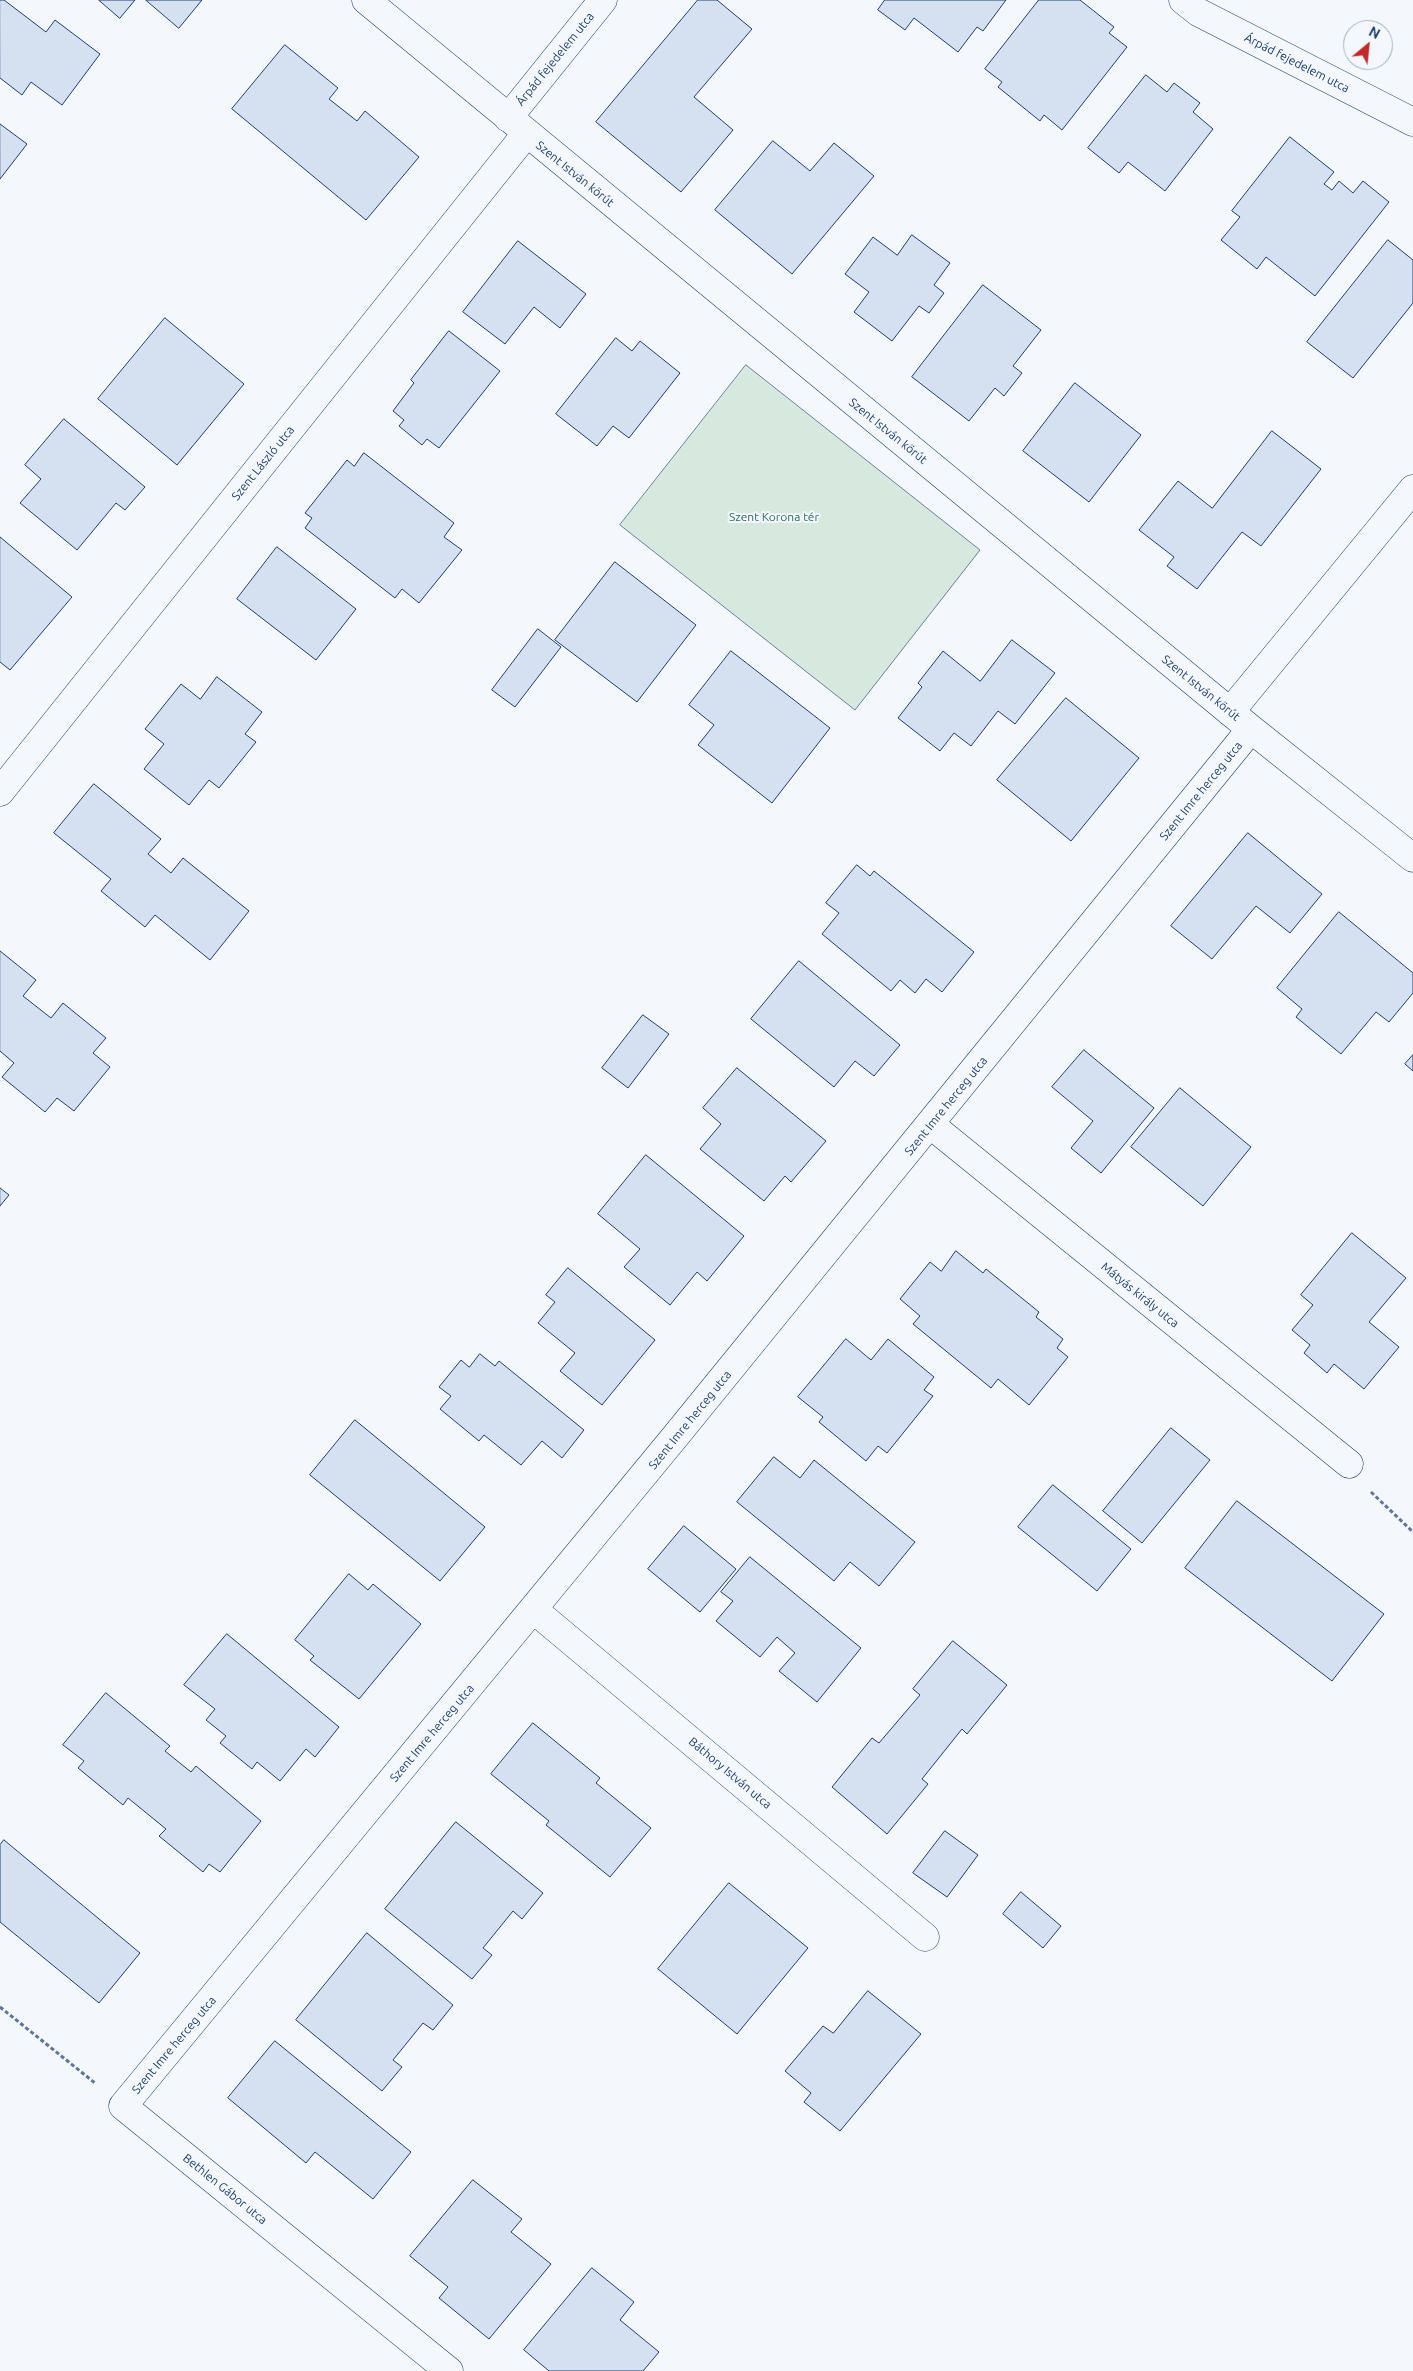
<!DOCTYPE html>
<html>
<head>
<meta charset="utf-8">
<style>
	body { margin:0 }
	#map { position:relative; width:1413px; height:2371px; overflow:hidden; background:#f4f7fb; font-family:Ubuntu,sans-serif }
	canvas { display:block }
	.north { position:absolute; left:1343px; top:20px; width:50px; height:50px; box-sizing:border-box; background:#f4f7fb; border:1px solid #9eadc5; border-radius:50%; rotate:28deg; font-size:14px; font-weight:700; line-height:20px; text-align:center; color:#1d3f73 }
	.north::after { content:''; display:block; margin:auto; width:18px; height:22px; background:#c62828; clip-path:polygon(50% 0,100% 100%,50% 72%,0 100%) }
</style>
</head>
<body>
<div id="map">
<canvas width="1413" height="2371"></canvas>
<div class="north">N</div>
</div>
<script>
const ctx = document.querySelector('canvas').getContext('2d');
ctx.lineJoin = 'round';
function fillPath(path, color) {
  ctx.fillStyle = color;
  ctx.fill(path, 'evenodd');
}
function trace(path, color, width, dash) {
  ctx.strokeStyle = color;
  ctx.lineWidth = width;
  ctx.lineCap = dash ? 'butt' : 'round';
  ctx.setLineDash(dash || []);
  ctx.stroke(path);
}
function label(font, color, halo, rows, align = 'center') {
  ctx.font = font + ' Ubuntu,sans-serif';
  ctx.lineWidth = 4;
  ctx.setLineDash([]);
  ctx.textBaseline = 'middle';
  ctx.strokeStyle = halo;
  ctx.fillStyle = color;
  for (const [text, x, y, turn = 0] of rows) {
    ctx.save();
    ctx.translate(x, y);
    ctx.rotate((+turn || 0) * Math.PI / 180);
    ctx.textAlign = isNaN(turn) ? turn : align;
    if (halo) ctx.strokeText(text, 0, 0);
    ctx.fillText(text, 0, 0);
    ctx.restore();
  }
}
const green = new Path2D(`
	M746,365l234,185 -125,160 -235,-185z`);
fillPath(green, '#d7e8df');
trace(green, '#687fa3', 1);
const building = new Path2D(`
	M0,0h4l42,32 9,-12 45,34 -38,51 -31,-23 -9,13 -22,-17z
	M99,0h36l-15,18z
	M146,0h56l-23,28z
	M698,0h19l35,29 -58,68 39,33 -52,62 -85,-70z
	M885,0h121l-23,31 -6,-4 -19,25 -44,-34 -9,12 -27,-20z
	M1039,0h41l34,27 -5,6 18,14 -65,83 -18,-15 -4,6 -42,-34 4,-5 -17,-13z
	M285,45l53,43 -9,11 28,22 8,-10 54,46 -53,63 -134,-111z
	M1146,75l21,17 7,-9 26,20 -7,9 20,17 -48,62 -37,-29 -9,11 -31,-25z
	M0,124l27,20 -27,35z
	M1290,137l44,35 -10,12 8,6 7,-9 14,12 10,-12 26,21 -74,94 -49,-39 -9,12 -36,-29 19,-23 -8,-6z
	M773,141l37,30 24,-28 40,33 -82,98 -77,-64z
	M912,235l38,28 -16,22 10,8 -15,20 -10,-7 -27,35 -38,-29 15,-20 -24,-18 28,-37 24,18z
	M1388,240l25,20v43l-60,75 -46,-36z
	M518,241l68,53 -26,34 -26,-21 -29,37 -42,-32z
	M983,285l58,45 -28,36 9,7 -18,23 -9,-8 -26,33 -57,-44z
	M165,318l79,66 -67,81 -79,-66z
	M449,331l51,40 -61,77 -12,-9 -5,6 -23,-19 5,-6 -11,-9 21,-28 -3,-3z
	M616,338l16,13 8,-10 40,32 -51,65 -16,-12 -16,20 -41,-32z
	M1075,383l66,52 -52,67 -66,-51z
	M64,419l81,68 -20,23 -9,-7 -39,47 -57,-47 21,-24 -16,-14z
	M1272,431l49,38 -60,77 -19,-14 -45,57 -30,-23 7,-9 -35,-27 39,-49 34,27z
	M364,453l90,70 -10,14 18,13 -43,53 -17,-14 -7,9 -90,-70 7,-10 -7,-5 42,-53 7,6z
	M0,537l72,60 -62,73 -10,-8z
	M277,547l79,62 -40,51 -79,-61z
	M615,562l81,63 -59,77 -82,-62z
	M538,629l23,18 -46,60 -23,-17z
	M1012,640l43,33 -40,51 -17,-13 -27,35 -17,-13 -14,18 -42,-33 24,-31 -4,-4 25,-32 37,30z
	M731,651l99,77 -58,75 -74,-58 16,-20 -25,-20z
	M217,677l45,35 -17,22 11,8 -37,46 -10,-8 -20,25 -45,-36 20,-25 -19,-15 36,-45 19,15z
	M1066,698l73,60 -68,83 -74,-61z
	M94,784l67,55 -13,15 23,19 12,-15 66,53 -39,49 -55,-45 -10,12 -44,-36 10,-12 -57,-46z
	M1248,833l74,61 -32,39 -34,-27 -44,53 -41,-33z
	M857,865l13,11 4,-5 100,81 -32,40 -16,-13 -11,14 -15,-13 -9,11 -69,-57 17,-21 -13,-10z
	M1339,912l74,61v20l-24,29 -13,-10 -35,42 -45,-37 6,-8 -25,-21z
	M0,951l36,29 -13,16 28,22 12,-15 43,35 -13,15 17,14 -36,44 -17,-13 -12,14 -43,-35 12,-14 -14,-12z
	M799,961l101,84 -26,31 -19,-15 -21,26 -83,-68z
	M643,1015l26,19 -41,54 -26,-20z
	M1084,1050l70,58 -53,65 -30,-25 22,-27 -41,-34z
	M1413,1055v16l-8,-7z
	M737,1068l89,73 -35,41 -6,-6 -21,25 -64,-52 21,-25 -18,-16z
	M1180,1088l71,59 -48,59 -72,-59z
	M646,1155l98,81 -37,45 -10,-9 -27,33 -46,-38 16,-18 -42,-35z
	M0,1188l9,7 -9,11z
	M1352,1233l54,45 -37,44 30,25 -35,42 -30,-25 -7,9 -23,-20 6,-8 -18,-15 21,-25 -12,-10z
	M956,1251l27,22 3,-4 53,43 -3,5 27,22 -6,9 11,9 -39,48 -31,-26 -7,9 -78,-64 7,-8 -20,-17 30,-37 11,9z
	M568,1268l87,72 -53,65 -42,-34 15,-18 -37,-30 17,-21 -9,-7z
	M846,1339l25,21 17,-21 46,38 -10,13 9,6 -46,57 -9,-7 -12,15 -47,-39 4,-5 -25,-20z
	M480,1354l15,12 4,-5 85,69 -22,28 -20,-17 -21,24 -37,-30 -5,6 -39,-32 11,-13 -12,-9 22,-27 8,7z
	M355,1420l130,107 -45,54 -130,-106z
	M1171,1428l39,32 -68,83 -39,-32z
	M774,1457l26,21 14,-18 101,82 -36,44 -29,-24 -16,19 -97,-79z
	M1053,1485l78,64 -34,42 -79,-64z
	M1237,1501l147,113 -52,67 -147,-113z
	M684,1526l52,43 -36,43 -52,-43z
	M750,1557l111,91 -44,54 -38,-31 16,-18 -18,-16 -17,20 -44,-36 17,-20 -12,-9z
	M349,1574l19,16 5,-6 48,40 -62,75 -49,-39 4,-4 -19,-16z
	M227,1634l112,93 -24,30 -9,-8 -26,32 -23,-19 -5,7 -32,-26 6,-7 -20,-16 9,-11 -31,-24z
	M953,1641l54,44 -40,49 -5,-5 -40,50 6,5 -41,50 -55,-47 40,-49 7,5 41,-48 -7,-6z
	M106,1693l64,53 -5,5 26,21 5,-6 65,55 -41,51 -11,-8 -6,8 -44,-36 7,-7 -38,-31 -5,7 -45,-37 6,-7 -21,-16z
	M533,1723l67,55 -4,5 55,45 -41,49 -64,-52 3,-4 -58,-47z
	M456,1822l87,71 -21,26 -9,-8 -30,37 9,7 -20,24 -87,-70z
	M945,1831l33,24 -31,42 -34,-24z
	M4,1840l136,113 -41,50 -99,-81v-77z
	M729,1883l79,65 -71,86 -79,-65z
	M1021,1892l40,34 -18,22 -40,-34z
	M367,1933l86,72 -20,25 -10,-7 -30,37 9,7 -20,24 -86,-71z
	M868,1991l53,43 -81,97 -36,-29 7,-9 -26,-22 38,-45 10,7z
	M275,2041l136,111 -38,47 -58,-47 -9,11 -78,-65z
	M473,2180l49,39 -11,13 40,32 -62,75 -50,-41 9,-11 -38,-31z
	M592,2268l42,34 -14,18 39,32 -16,19h-94l-25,-21z`);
fillPath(building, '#d5e0f0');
trace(building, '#1d3f73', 1);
const street = new Path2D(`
	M366,0l885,729 162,129
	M1183,0l15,12 215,110
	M508,118l95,-118
	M1230,712l183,-223
	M0,792l526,-658
	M931,1125l418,339
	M534,1610l391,327
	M449,2371l-326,-265c379,-457 755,-915 1128,-1377`);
trace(street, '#1d3f73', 29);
trace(new Path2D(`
	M1371,1492l42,40
	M0,2007l95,76`), '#5e769c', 3, [4, 2.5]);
trace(street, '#f4f7fb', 28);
label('12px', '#1d3f73', '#f4f7fb', [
	["Árpád fejedelem utca",555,59,-51],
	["Árpád fejedelem utca",1297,63,27],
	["Szent István körút",575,174,39],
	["Szent István körút",888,431,39],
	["Szent László utca",263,463,-51],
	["Szent István körút",1201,688,39],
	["Szent Imre herceg utca",1201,791,-51],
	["Szent Imre herceg utca",946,1106,-51],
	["Mátyás király utca",1140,1295,39],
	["Szent Imre herceg utca",690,1420,-51],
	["Szent Imre herceg utca",432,1733,-50],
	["Báthory István utca",730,1773,40],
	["Szent Imre herceg utca",174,2045,-50],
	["Bethlen Gábor utca",225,2189,39]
]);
label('12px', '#2c6c60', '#f4f7fb', [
	["Szent Korona tér",774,517]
]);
</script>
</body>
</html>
